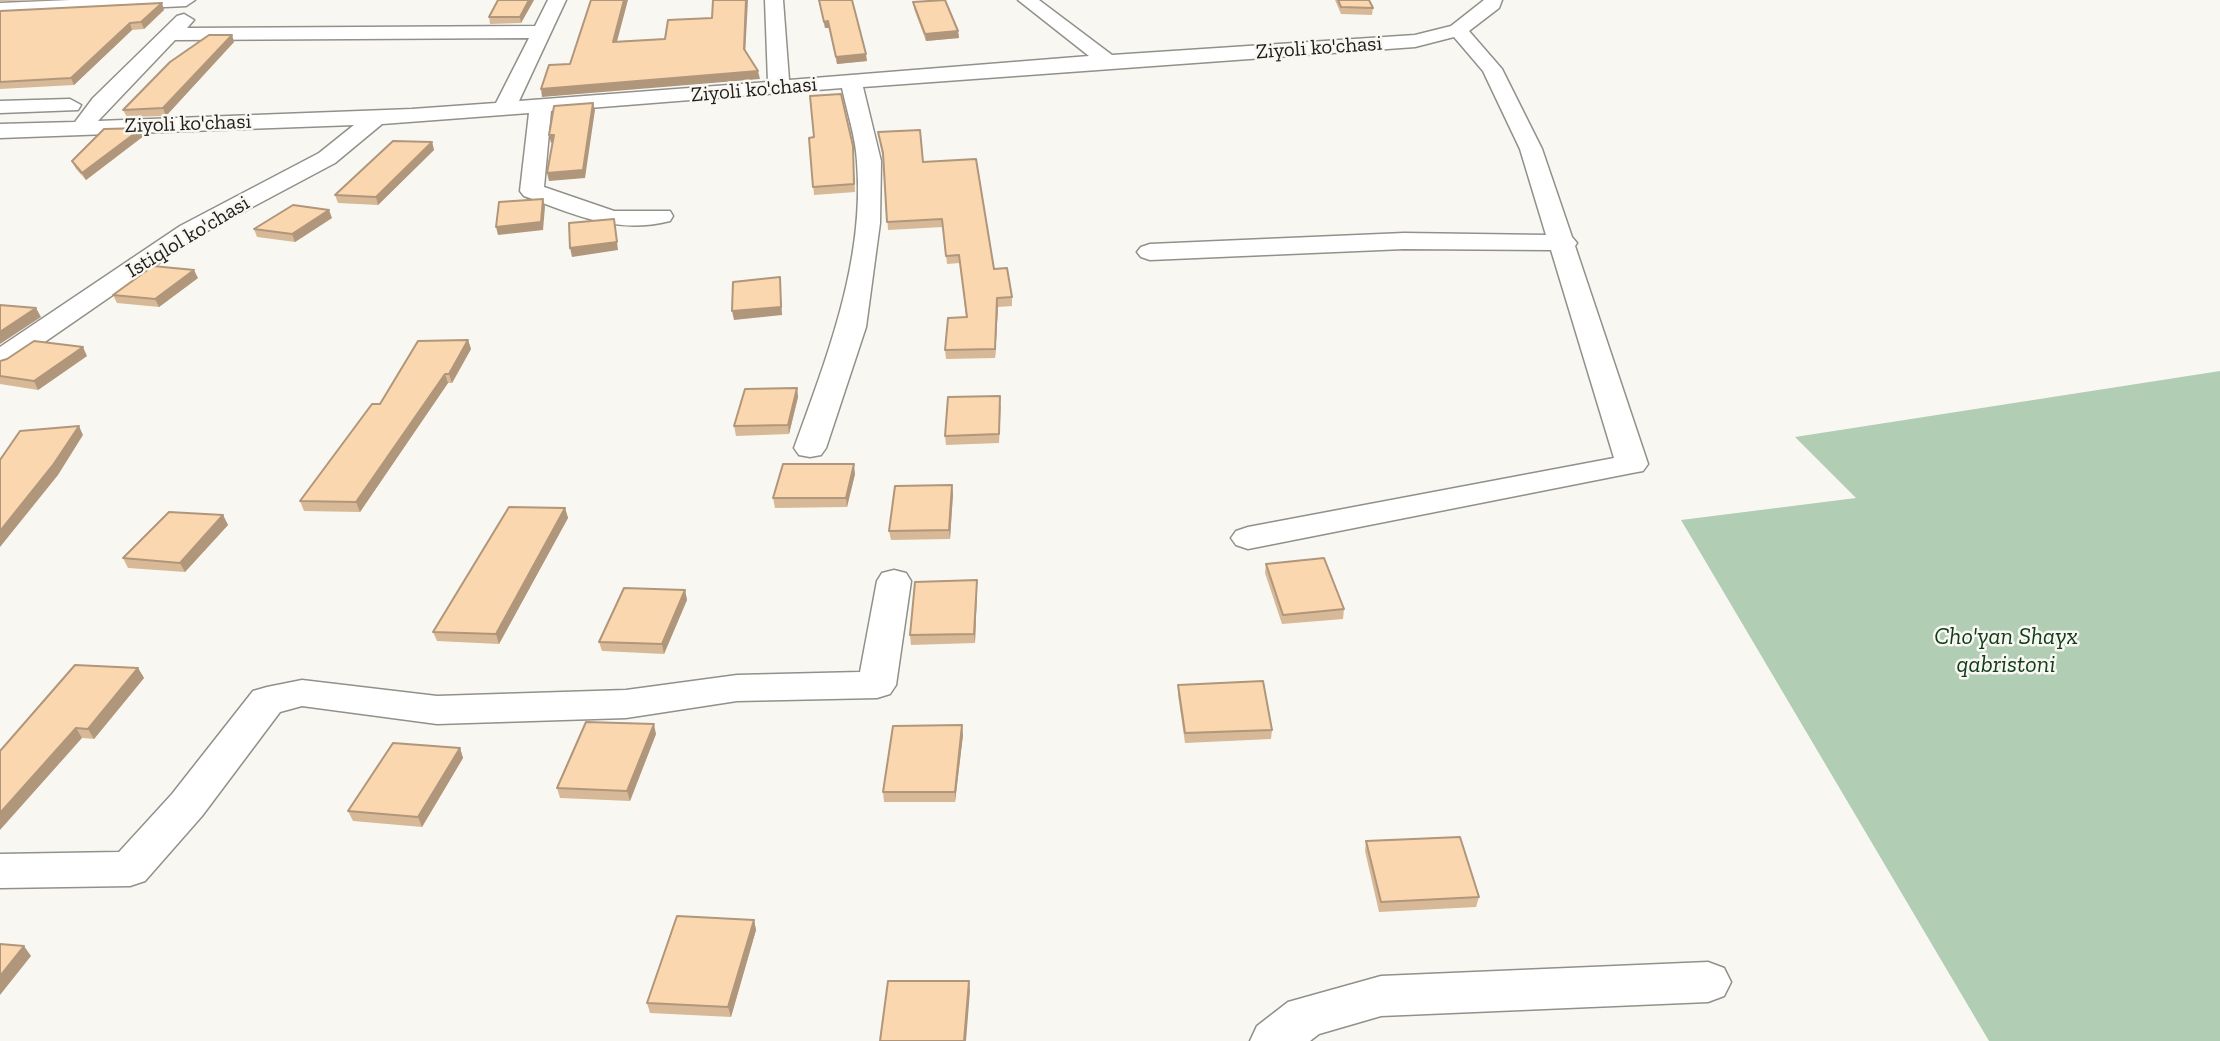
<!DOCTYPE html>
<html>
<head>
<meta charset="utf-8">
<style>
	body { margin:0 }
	canvas { display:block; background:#f9f7f1 }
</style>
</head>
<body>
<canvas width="2220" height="1041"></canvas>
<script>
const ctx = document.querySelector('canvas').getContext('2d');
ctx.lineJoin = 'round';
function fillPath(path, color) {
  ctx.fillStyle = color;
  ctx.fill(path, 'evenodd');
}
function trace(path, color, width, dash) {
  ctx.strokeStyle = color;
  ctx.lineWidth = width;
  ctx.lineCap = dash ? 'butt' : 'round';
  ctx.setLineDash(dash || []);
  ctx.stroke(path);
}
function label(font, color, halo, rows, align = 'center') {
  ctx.font = font + ' "Zilla Slab",serif';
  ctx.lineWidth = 5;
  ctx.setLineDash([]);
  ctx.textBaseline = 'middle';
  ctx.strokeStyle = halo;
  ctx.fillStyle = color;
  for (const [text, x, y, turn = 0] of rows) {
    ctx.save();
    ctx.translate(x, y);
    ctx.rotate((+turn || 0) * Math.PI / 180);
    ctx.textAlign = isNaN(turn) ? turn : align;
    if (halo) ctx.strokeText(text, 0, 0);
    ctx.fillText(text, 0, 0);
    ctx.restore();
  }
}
fillPath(new Path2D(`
	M2220,371v670h-231l-308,-521 175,-22 -61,-61z`), '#b1ceb5');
const street = new Path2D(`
	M70,0h125l-9,6 -186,9v-12z
	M548,0h18l-47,101 249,-19 -3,-82h18l6,80 300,-24 -71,-56h21l73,55 303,-20 36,-9 33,-26h18l-3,8 -30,23 33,38 40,80 30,88 5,6 -2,3 73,218 -5,7 -11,2 -384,76 -12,-4 -5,-7 5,-7 12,-4 366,-69 -63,-208 -147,-1 -254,11 -9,-3 -4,-5 4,-5 9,-3 254,-11 142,2 -26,-86 -37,-78 -29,-34 -39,10 -552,40 18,74 -1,62 -14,104 -40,121 -5,7 -11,2 -11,-2 -5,-7c33,-91 71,-187 63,-286 -1,-24 -10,-50 -15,-74l-291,23 -7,76 70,24h56l3,5 -3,5c-55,14 -96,-7 -146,-25l-4,-5 9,-78 -147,11 -47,39 -137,73 -188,130 -10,3v-22l180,-121 139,-73 35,-28 -354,13v-14l75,-2 18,-24 84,-82 7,-2 10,6 -7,8 348,-2zM529,38l-33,65 -84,6 -314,12 77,-81z
	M70,99l11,6 -3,5 -78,3v-12z
	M894,570l12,3 5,8 -15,104 -6,9 -13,4 -140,3 -111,17 -189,6 -135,-18 -22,6 -78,104 -57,65 -15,5 -130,2v-34l119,-2 53,-58 81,-103 14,-4 35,-7 135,16 189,-6 111,-15 123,-3 17,-91 5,-8z
	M1708,962l16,6 7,14 -7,14 -16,6 -327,14 -62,18 -9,7h-60l7,-15 31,-24 93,-26z`);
trace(street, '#92908b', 3);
fillPath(street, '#fff');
fillPath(new Path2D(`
	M0,0h54l-54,1z
	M498,0h36l-13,23 -31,1 -1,-7z
	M819,0h33l15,61 -30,3 -8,-36h-4z
	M1335,0h34l4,8 -1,7 -31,-1z
	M913,2l45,29 1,7 -33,3 -12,-32z
	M164,10l-20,19 -12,1 -58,55 -74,4v-78z
	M232,35l2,7 -68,74 -39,1 -4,-7z
	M142,128l3,7 -59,45 -10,-11 -4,-8z
	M878,132l45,30 89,135v9l-14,1 -3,51 -49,1 -1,-9 21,-33 -6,-54 -13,1 -4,-37 -55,3 -5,-71z
	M814,137l39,9 2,46 -41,3 -5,-57z
	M432,142l2,8 -56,55 -40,-2 -3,-8z
	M332,218l-37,24 -38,-5 -3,-8z
	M198,278l-39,29 -42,-4 -4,-8z
	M468,340l3,9 -19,34h-4l-88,129 -56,-1 -4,-10 80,-97z
	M87,356l-49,34 -38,-6v-23z
	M797,388l1,9 -9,37 -53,2 -2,-10z
	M1001,405l-2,38 -53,2 -1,-9z
	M855,474l-8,33 -72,1 -2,-10z
	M953,494l-3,45 -59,1 -2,-9z
	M565,508l3,10 -69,126 -62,-3 -4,-9z
	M223,515l5,10 -43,47 -57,-4 -5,-10z
	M1266,564l78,45 -1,10 -61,5 -17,-51z
	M685,590l2,10 -23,54 -62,-3 -3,-9z
	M977,590l-2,53 -64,2 -1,-10z
	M138,668l6,10 -50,61 -12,-1 -82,13z
	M1178,685l94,45 -1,9 -86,4 -7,-48z
	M656,734l-26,67 -70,-3 -3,-10z
	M963,735l-8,67h-71l-1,-10z
	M460,748l3,10 -41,69 -69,-6 -5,-10z
	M1366,841l113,56 -3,10 -97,5 -14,-61z
	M754,920l2,10 -25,87 -81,-4 -3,-10z`), '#d8b997');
fillPath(new Path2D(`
	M529,0h5l-13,23 -1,-6z
	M624,0h4l-13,49 -2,-7z
	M746,0h2l-3,56 -1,-7z
	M162,3l2,7 -20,19 -3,-7z
	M828,21l1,7h-4l-1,-6z
	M130,23l2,7 -58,55 -3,-7z
	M958,31l1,7 -33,3 -1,-7z
	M232,35l2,7 -68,74 -3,-8z
	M866,54l1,7 -30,3 -1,-7z
	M758,71l2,8 -218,18 -1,-8z
	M593,103l2,7 -10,68 -36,3 -2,-8z
	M142,128l3,7 -59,45 -4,-7z
	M549,135h5l2,7 -5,1z
	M432,142l2,8 -56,55 -2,-8z
	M543,199l2,8 -2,23 -45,5 -2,-8z
	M329,210l3,8 -37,24 -3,-8z
	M614,219l4,31 -46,7 -2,-9z
	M194,270l4,8 -39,29 -4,-8z
	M780,277l2,38 -48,5 -2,-9z
	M997,298l1,9 -3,51v-9z
	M36,308l5,9 -41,27v-12z
	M468,340l3,9 -19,34 -3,-9z
	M83,347l4,9 -49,34 -4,-9z
	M445,374l3,9 -88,129 -4,-10z
	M797,388l1,9 -9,37 -1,-9z
	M79,426l4,9 -25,40 -58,72v-16z
	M854,464l1,10 -8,33 -1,-9z
	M952,485l1,9 -3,45 -1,-9z
	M565,508l3,10 -69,126 -3,-10z
	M223,515l5,10 -43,47 -5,-9z
	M977,580v10l-2,53 -1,-9z
	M685,590l2,10 -23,54 -2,-10z
	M138,668l6,10 -50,61 -6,-10z
	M654,724l2,10 -26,67 -3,-10z
	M962,725l1,10 -8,67v-10z
	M76,728l6,10 -82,92v-17z
	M460,748l3,10 -41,69 -4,-10z
	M754,920l2,10 -25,87 -3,-10z
	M24,946l7,10 -31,39v-19z
	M969,981l1,10 -4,50h-2z`), '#b0967b');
const building = new Path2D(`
	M498,0h31l-9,17h-31z
	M591,0h33l-11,42 52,-3 3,-19 44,-2 1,-18h33l-2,49 14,22 -217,18 8,-24 21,-1z
	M819,0h33l14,54 -30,3 -8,-36 -4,1z
	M945,0l13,31 -33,3 -12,-32z
	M1338,0h31l4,8 -32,-1z
	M162,3l-21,19 -11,1 -59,55 -71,4v-71z
	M209,35h23l-69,73 -40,2 47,-48z
	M841,94l12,52 1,38 -41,3 -4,-49 5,-1 -4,-41z
	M593,103l-10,67 -36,3 7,-38h-5l5,-29z
	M142,128l-60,45 -10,-12 32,-32z
	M920,130l3,32 53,-3 18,110 13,-1 5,29 -15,1 -2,51 -50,1 3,-32 19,-1 -8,-62 -13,1 -4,-37 -55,3 -4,-69 -5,-21z
	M393,141l39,1 -56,55 -41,-2z
	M543,199l-2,23 -45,5 3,-25z
	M293,205l36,5 -37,24 -38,-5z
	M614,219l3,23 -47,6 -1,-25z
	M153,266l41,4 -39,29 -42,-4z
	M780,277l1,30 -49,4 1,-29z
	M0,305l36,3 -36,24z
	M468,340l-19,34h-4l-89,128 -56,-1 72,-97h8l38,-63z
	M34,341l49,6 -49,34 -34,-5v-15l7,-2z
	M797,388l-9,37 -54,1 11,-37z
	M1000,396l-1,38 -54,2 3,-39z
	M79,426l-26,39 -53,66v-71l20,-29z
	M783,464h71l-8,34h-73z
	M952,485l-3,45 -60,1 6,-45z
	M509,507l56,1 -69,126 -63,-2z
	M169,512l54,3 -43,48 -57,-5z
	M1324,558l20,51 -61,6 -17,-51z
	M977,580l-3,54 -64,1 5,-53z
	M624,588l61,2 -23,54 -63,-2z
	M75,665l63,3 -50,61 -12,-1 -76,85v-62z
	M1263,681l9,49 -87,3 -7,-48z
	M586,722l68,2 -27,67 -70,-3z
	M962,725l-7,67h-72l10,-66z
	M393,743l67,5 -42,69 -70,-6z
	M1460,837l19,60 -98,5 -15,-61z
	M677,916l77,4 -26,87 -81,-4z
	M0,944l24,2 -24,30z
	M888,981h81l-5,60h-84z`);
fillPath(building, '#fbd7b0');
trace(building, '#b0967b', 2);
label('21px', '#1f1e1c', '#f9f7f1', [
	["Ziyoli ko'chasi",1319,48,-4],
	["Ziyoli ko'chasi",754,90,-5],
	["Ziyoli ko'chasi",188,124,-2],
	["Istiqlol ko'chasi",188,237,-31]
]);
label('italic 24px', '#0f3c1b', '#f9f7f1', [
	["Cho'yan Shayx",2006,637],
	["qabristoni",2006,665]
]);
</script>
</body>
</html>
